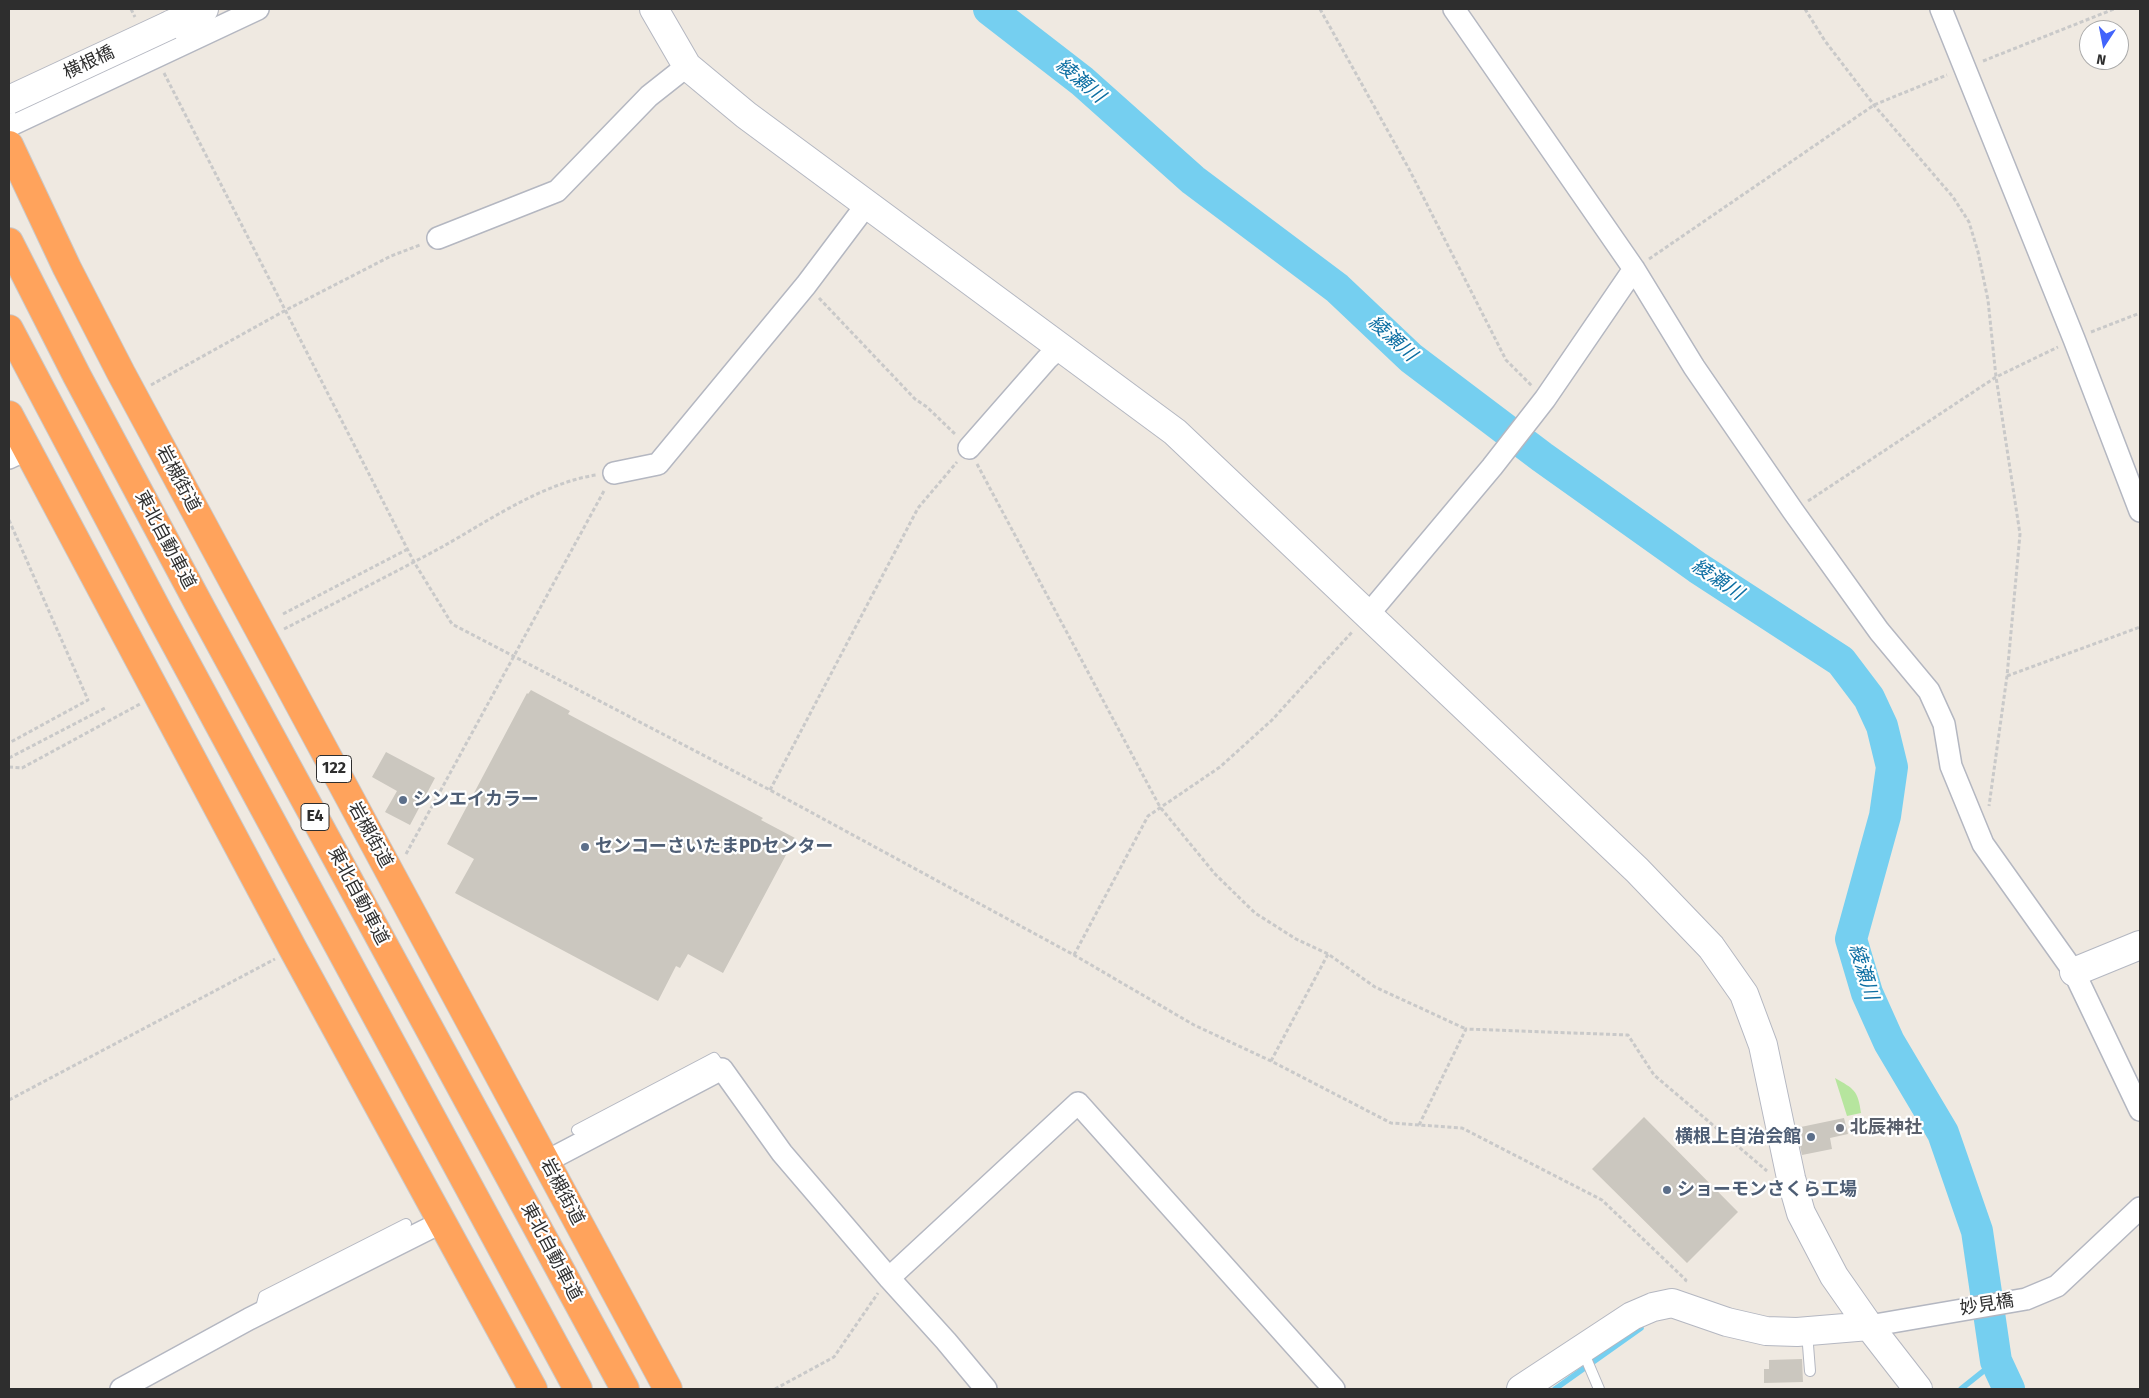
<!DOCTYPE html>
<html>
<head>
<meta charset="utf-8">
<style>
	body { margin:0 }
	#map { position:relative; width:2149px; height:1398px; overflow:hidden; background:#efe9e1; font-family:"Fira Sans",sans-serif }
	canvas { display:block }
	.frame { position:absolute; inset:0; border:10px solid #2e2e2e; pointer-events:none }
	.north { position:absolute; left:2079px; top:20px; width:50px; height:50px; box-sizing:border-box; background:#fff; border:1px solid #ababab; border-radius:50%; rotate:191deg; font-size:14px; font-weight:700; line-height:20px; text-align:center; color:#2e2e2e }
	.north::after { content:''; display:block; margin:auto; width:18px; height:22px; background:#4264fb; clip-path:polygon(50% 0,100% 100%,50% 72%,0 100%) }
</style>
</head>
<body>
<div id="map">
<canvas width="2149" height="1398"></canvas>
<div class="frame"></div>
<div class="north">N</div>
</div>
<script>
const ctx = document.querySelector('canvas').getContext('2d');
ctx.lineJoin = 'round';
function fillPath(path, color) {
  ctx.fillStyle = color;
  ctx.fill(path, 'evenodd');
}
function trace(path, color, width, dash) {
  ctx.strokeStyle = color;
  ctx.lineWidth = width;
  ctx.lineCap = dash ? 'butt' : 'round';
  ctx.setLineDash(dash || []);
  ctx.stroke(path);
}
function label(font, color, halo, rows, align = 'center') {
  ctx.font = font + ' "Fira Sans","Noto Sans JP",sans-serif';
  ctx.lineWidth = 4.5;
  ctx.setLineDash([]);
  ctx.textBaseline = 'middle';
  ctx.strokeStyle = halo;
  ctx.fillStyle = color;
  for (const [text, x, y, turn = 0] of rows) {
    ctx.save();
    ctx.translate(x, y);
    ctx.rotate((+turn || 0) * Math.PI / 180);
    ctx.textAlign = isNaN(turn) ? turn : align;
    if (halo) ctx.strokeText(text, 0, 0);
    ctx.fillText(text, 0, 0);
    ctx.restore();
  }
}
fillPath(new Path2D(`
	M1835,1078c19,11 23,12 26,35l-14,3z`), '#b6e59e');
trace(new Path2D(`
	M1555,1389l86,-61
	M1961,1389l35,-28`), '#75cff0', 5.5);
trace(new Path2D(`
	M989,9l93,72 111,99 144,108 74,70 131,99 156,111 143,93 28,37 13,28 10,41 -7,49 -34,123 16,54 22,49 54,91 34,98 19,130 13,28`), '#75cff0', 32);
fillPath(new Path2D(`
	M531,690l39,21 -2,3 195,104 -2,2 34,18 -72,135 -35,-19 -8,14 -4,-2 -18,35 -203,-108 19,-34 -27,-15 80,-151 1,1z
	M386,752l49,26 -25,47 -25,-13 12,-21 -25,-14z
	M1644,1117l94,95 -51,51 -95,-94z
	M1844,1118l4,16 -18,4 2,11 -30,6 -6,-27z
	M1802,1359l1,23 -39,1v-14h5v-9z`), '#cbc7bf');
const lane = new Path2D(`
	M577,1130l137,-72 8,11
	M260,1312l4,-16 142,-72
	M1807,1332l3,39
	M1582,1349l17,40`);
const street = new Path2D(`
	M1454,9l180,260 60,98 99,144 86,120 50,60 15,33 7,42 32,78 91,128 66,138
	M1941,9l133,330 66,172
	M9,126l249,-117
	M438,238l119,-47 92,-95 38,-30
	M969,448l78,-89 14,-13
	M9,458l17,-8
	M614,473l44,-9 148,-179 61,-81
	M1367,616l125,-149 53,-68 89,-130
	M545,1162l177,-93 60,84 107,125 57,63 40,48
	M889,1278l189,-175 256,286
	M1869,1326l157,-27 31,-13 83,-78
	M121,1389l128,-70 193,-97`);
const secondary = new Path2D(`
	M654,9l33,57 59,49 429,317 462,438 74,77 33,47 19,51 28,133 10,35 33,63 35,50 49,63
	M170,25l34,-16
	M2074,972l66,-27
	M1521,1389l111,-73 21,-9 19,-4 55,19 39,9 31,1 72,-6`);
const highway = new Path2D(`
	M9,145l58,123 54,105 547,1016
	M9,242l68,134 125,234 423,779
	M9,329l152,288 417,772
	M9,415l284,534 240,440`);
trace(lane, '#b4b7c1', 12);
trace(street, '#b4b7c1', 24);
trace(secondary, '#b4b7c1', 30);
trace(highway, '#c9c9c9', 30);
trace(new Path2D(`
	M131,9l4,8
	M1320,9l89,160 97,191 26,26
	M1805,9l20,32 49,64 79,92 16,25 9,30 10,48 8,77 24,157 -13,142 -18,130
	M1983,61l131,-52
	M164,73l250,489 38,62 318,166 304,165 120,70 77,36 120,62 71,5 140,72 84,80 -2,3
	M1649,259l225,-154 73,-30
	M819,298l96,101 12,8 29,28
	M2091,332l49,-19
	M151,385l135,-75 105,-54 29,-11
	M977,464l183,343 55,67 40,39 41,26 32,15 47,33 91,42
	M1808,501l188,-124 62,-30
	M9,520l79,180 -79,43
	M283,614l125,-65
	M284,629c53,-27 106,-54 158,-82 46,-26 101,-64 154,-72
	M2007,676l133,-49
	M9,758l98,-51
	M9,767l13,1 118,-64
	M770,790l148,-282 39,-46
	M406,854l199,-365
	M1074,955l74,-139 72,-49 52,-47 81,-89
	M1271,1061l57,-107
	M9,1100l266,-141
	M1419,1125l47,-96 162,6 26,40 113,96
	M775,1389l59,-32 44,-64`), '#c9c9c9', 3, [4, 2.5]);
trace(lane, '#fff', 10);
trace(street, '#fff', 21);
trace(secondary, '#fff', 28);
trace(highway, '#ffa35c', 28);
const secondaryBridge = new Path2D(`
	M9,100l161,-75`);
trace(secondaryBridge, '#b4b7c1', 30, []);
trace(secondaryBridge, '#fff', 28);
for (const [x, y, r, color] of [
	[403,800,5,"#5c6f8a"],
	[585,847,5,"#5c6f8a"],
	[1840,1128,5,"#6b7280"],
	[1811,1137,5,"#5c6f8a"],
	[1667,1190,5,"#5c6f8a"]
]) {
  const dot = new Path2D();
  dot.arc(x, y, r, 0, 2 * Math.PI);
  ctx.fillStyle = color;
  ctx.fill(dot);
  trace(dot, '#fff', 2);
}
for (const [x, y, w] of [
	[334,769,35],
	[315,817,28]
]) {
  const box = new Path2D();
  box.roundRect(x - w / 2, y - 13.5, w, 27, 4);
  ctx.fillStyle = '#fff';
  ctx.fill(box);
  trace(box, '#2e2e2e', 1);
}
label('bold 16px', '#2e2e2e', null, [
	["122",334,769],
	["E4",315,817]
]);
label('18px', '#2e2e2e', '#fff', [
	["横根橋",89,63,-25],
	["岩槻街道",178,479,62],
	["東北自動車道",165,540,62],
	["岩槻街道",370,835,61],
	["東北自動車道",358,896,62],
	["岩槻街道",562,1192,62],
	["東北自動車道",551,1252,62],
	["妙見橋",1987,1305,-9]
]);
label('bold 18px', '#4e5e75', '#fff', [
	["シンエイカラー",413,800],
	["センコーさいたまPDセンター",595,847],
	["横根上自治会館",1801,1137,"right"],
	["ショーモンさくら工場",1677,1190]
], 'left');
label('bold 18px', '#5b616d', '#fff', [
	["北辰神社",1850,1128]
], 'left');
label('italic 19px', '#0d6fa3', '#fff', [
	["綾瀬川",1080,81,40],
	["綾瀬川",1392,339,42],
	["綾瀬川",1717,580,34],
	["綾瀬川",1863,972,73]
]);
</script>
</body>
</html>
